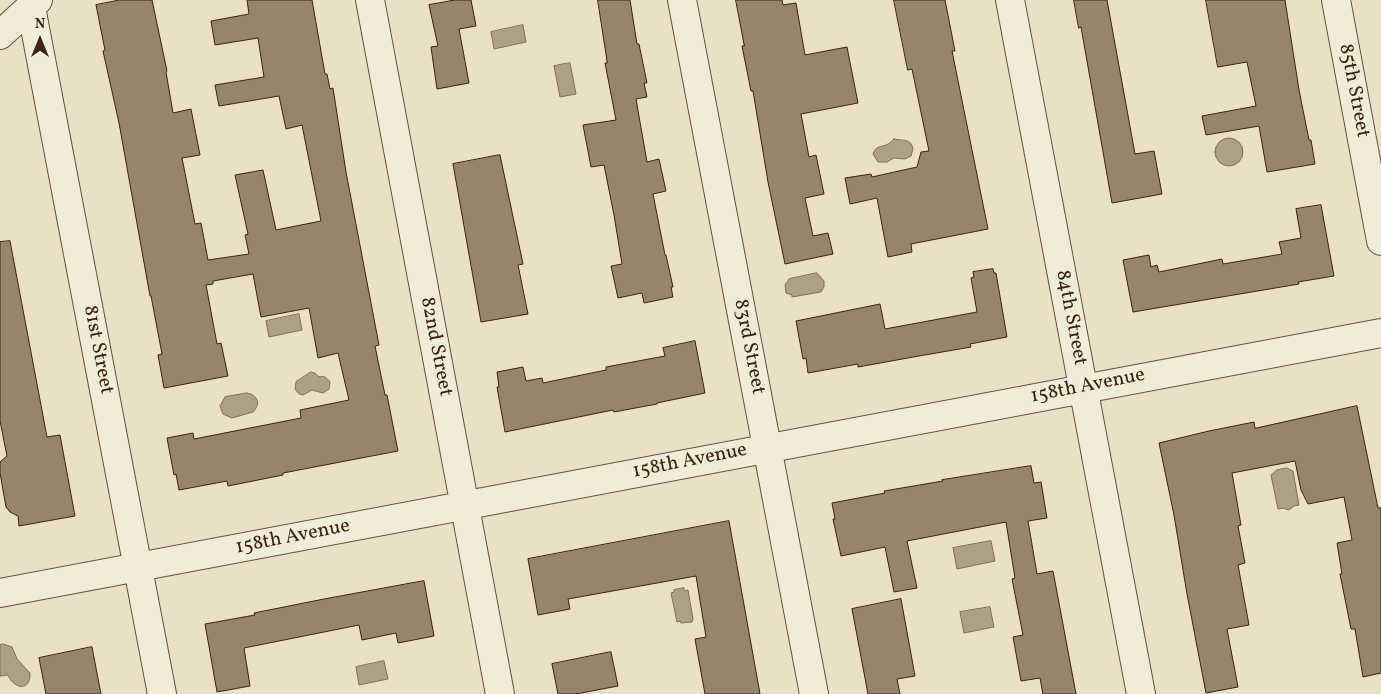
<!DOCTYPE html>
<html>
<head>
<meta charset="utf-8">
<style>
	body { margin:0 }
	#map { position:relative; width:1381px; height:694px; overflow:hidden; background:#eae0c5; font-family:Vollkorn,serif }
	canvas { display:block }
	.north { position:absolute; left:15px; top:15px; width:50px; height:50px; -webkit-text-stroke:4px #f1ebd9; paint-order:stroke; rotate:0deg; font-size:14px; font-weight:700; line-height:20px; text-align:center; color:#3b230c }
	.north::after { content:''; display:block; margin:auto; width:18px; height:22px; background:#3b230c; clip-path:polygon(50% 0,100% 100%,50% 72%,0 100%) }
</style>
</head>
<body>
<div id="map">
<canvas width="1381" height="694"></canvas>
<div class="north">N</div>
</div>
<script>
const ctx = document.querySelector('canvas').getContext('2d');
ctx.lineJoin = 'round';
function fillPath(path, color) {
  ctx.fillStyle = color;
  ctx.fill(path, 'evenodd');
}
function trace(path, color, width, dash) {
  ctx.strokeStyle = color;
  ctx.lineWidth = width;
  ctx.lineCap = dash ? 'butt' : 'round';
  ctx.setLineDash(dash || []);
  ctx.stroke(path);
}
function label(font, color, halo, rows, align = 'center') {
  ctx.font = font + ' Vollkorn,serif';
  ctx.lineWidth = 4;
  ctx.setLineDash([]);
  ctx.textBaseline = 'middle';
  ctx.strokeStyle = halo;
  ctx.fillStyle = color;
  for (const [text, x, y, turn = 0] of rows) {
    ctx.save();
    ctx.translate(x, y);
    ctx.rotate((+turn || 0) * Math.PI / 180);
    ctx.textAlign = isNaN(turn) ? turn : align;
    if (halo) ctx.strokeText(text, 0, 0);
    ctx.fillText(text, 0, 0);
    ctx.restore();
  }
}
const water = new Path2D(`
	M523,25l3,17 -32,7 -3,-17z
	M570,63l6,31 -16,3 -6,-31z
	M1215 152a14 14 0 1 1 28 0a14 14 0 1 1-28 0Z
	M894,139c9,2 17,-1 19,10l-2,7 -6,3 -11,-1 -7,4h-9l-5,-8c3,-9 8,-6 15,-10 2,-1 4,-3 6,-5z
	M817,273l7,8v6l-3,5 -29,5v-2l-6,-2 -1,-8 4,-6z
	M299,314l3,16 -33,7 -3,-16z
	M311,372l4,1 4,4c5,-2 8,1 11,5l-1,7 -6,4 -11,-3 -9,5 -4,-1 -4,-5 1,-7z
	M247,393c11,2 14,11 6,19l-21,6 -9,-4 -3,-8 5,-9z
	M1287,468l6,3 6,34 -5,1 -5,4 -6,-2 -5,1 -7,-34 6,-5z
	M991,541l4,20 -38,8 -4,-21z
	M684,588v3l4,-1 5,29 -1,3 -11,1 -1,-2 -3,1 -6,-29 3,-1v-2z
	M990,607l4,20 -30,6 -4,-21z
	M3,644l9,3 5,12 13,14c1,18 -16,17 -22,2l-8,1v-31z
	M384,661l4,18 -29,6 -3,-18z`);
fillPath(water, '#aea086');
trace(water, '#806e55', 1);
const building = new Path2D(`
	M120,0h32l15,71 -1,1 7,41 18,-4 9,46 -18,3 13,66 6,-1 7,37 41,-6 -4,-19 3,-1 -13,-59 28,-5 13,60 45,-9 -19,-96 -16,4 -7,-33 -60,10 -4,-21 49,-8 -6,-39 -43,7 -4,-24 38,-7 -2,-14h65l13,74h2l3,15 3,-1 13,84 33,173 -4,1 10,49h2l11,56 -115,22v2l-55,11 -1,-5 -48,9 -3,-16 -2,1 -7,-37 26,-5 1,6 107,-21 -1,-8 49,-10 -11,-47 -20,5 -9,-50 -48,9 -8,-43 -40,7v3l-7,1 11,59 4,-1 7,33 -64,12 -6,-33 4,-1 -11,-58h-1l-31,-173 -16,-72 2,-1 -9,-45z
	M455,0h16l5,26 -17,3 10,54 -32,6 -6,-42 7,-1 -9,-41z
	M598,0h32l7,44h2l8,39h-3l3,14 -11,2 11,63 12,-3 7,32 -13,3 12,61h1l7,32h-2l2,10 -29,6 -2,-10 -24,5 -7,-32 11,-2 -8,-49 -10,-50 -13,2 -8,-42 33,-5 -11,-57h2z
	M736,0h46l1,5 13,-2 9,52 42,-8 11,56 -57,11 8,43 7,-2 8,39 -19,4 8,38 15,-3 5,21 -48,10 -17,-82 -15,-91h-2l-9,-45h2z
	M894,0h51l10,51h-3l36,178 -77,15 1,8 -24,5 -11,-59 -27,6 -5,-26 26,-4 1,3 45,-10 4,-15 8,-1 -17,-82 -4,1z
	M1074,0h33l28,154 19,-3 8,43 -50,9 -31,-176 -2,1z
	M1206,0h79l14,90 10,50h2l4,24 -48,8 -8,-46 -53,9 -4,-19 54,-10 -9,-44 -29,5z
	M500,155l23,109 -5,1 10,49 -47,8 -28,-158z
	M1321,205l13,71 -36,6 1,2 -166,28 -10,-52 26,-5 2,12 6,-2 2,7 63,-13 1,5 59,-10 -3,-12 22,-4 -5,-29z
	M10,241l37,196 13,-2 15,81 -56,10 -1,-10 -8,-4 -4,-5 -6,-34v-11l7,-6 -7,-35v-179z
	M993,269l1,4h2l11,64 -37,7 1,3 -52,9 -61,11v-3l-50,9 -2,-15 -3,1 -7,-38 84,-17 5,25 92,-17 -6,-34 3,-1 -1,-5z
	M695,341l10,52 -48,10v1l-43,8 -1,-2 -108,22 -8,-45h2l-2,-15 26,-5 3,14 16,-3 1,5 63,-13v-3l59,-11 -2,-8z
	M1357,406l21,102h3v165l-18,4 -8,-48h-4l-11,-55h2l-5,-31 15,-3 -8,-43 -36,7 -7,-14 -6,-29 -63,12 9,52 -3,1 7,37 -7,2 11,60 -22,4 11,58 -32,6 -19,-99 -13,-79 -15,-72 50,-12 45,-9 1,6z
	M1031,466l3,17 7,-1 6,36 -19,3 9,53 16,-3 23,123h-33l-3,-16 -19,3 -8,-44 10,-2 -11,-56 3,-1 -9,-56 -99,19 10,47 -23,4 -9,-45 -44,9 -8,-37h2l-3,-16 53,-10 -1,-2 59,-10 -1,-1z
	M729,521l31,173h-55l-10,-55 11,-2 -10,-61 -128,23 2,10 -32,6 -10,-56z
	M424,581l10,55 -36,7 -2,-10 -34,7 -3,-15 -115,23 6,38 -33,6 -12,-68 50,-9 -1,-2 70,-14z
	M901,599l14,77 -18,3 3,15h-32l-16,-85z
	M92,647l9,47h-55l-7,-36z
	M611,652l7,34 -42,8h-18l-6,-30z`);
fillPath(building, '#96856c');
trace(building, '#3b230c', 1);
const street = new Path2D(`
	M370,0l130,694
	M682,0l132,694
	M1010,0l131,694
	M1336,0l45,241
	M31,7l131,687
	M0,35l38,-35
	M0,593l1381,-260`);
trace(street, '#67523a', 30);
trace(street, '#f1ebd9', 28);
label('20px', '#3b230c', '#f1ebd9', [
	["85th Street",1353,91,79],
	["84th Street",1070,318,79],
	["82nd Street",435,347,79],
	["83rd Street",748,347,79],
	["81st Street",97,350,79],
	["158th Avenue",1088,387,-11],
	["158th Avenue",690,462,-11],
	["158th Avenue",293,538,-11]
]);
</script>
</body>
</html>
